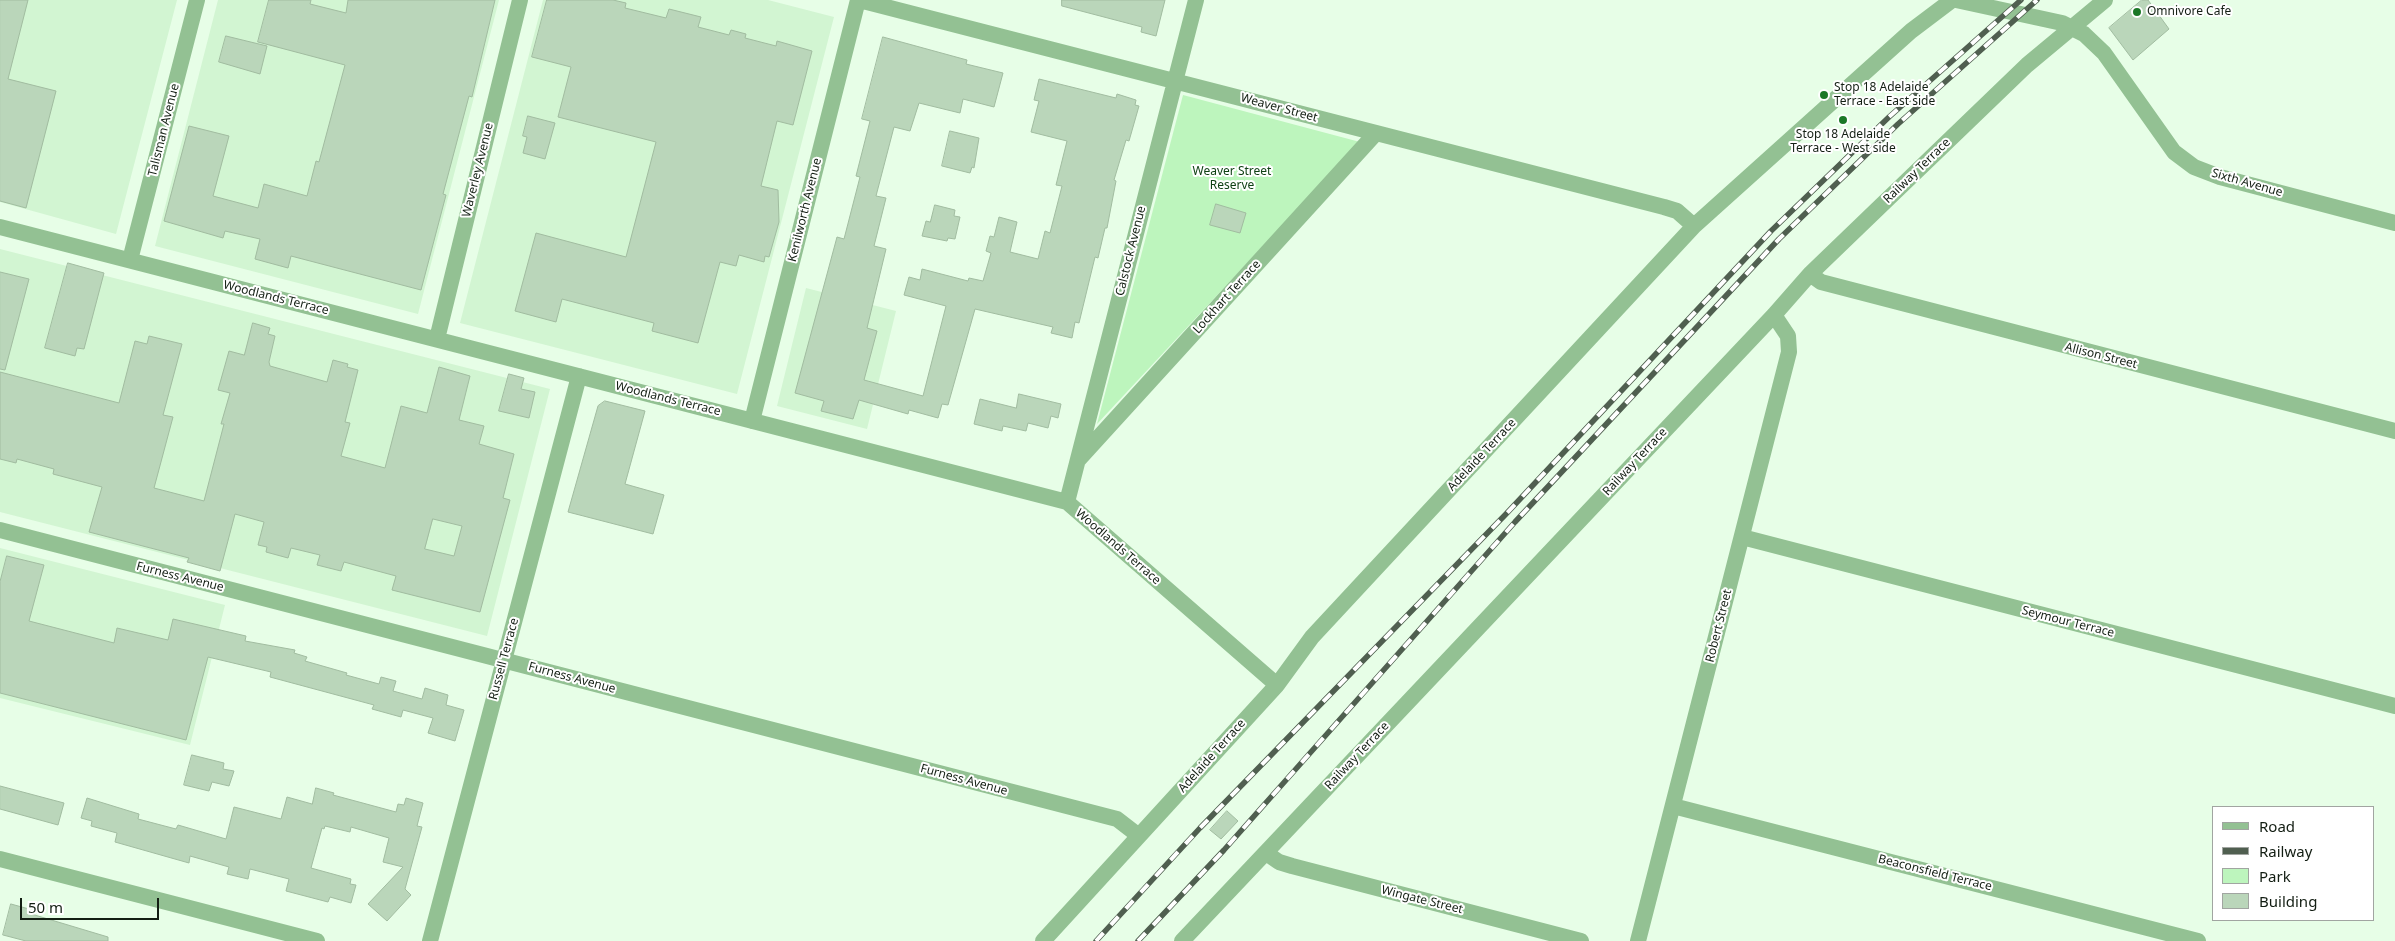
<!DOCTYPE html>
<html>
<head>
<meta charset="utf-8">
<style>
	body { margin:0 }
	#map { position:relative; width:2395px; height:941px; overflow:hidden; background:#e7fee7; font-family:"Noto Sans",sans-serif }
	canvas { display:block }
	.legend { position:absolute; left:2212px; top:806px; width:162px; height:115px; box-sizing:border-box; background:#fff; border:1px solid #a1a5a1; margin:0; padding:6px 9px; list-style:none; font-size:15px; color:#131e13 }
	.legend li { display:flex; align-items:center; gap:10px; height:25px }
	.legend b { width:25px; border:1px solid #a1a5a1 }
	.scale { position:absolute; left:20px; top:898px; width:139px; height:22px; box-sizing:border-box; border:2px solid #131e13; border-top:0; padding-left:6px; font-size:15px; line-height:18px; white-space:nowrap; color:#131e13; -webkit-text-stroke:4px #fff; paint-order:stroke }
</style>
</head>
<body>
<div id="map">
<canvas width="2395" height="941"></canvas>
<ul class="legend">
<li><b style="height:6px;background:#93c193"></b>Road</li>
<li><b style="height:6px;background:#505f50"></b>Railway</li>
<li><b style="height:14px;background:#bdf5bd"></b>Park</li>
<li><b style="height:14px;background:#bad6ba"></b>Building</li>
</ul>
<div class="scale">50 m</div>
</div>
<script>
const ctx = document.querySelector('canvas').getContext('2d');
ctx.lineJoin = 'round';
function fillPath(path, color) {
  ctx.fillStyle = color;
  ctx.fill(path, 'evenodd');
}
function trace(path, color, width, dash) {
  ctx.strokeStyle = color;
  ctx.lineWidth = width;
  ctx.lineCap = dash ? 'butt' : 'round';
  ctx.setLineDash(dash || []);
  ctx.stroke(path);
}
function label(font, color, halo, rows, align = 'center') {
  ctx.font = font + ' "Noto Sans",sans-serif';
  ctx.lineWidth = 4;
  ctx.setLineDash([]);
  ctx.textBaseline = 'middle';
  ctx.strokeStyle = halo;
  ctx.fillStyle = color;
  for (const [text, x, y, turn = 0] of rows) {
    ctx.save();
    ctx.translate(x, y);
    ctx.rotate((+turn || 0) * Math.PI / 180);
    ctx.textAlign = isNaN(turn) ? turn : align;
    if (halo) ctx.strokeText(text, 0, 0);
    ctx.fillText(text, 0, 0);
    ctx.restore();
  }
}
fillPath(new Path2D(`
	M0,0h177l-61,234 -116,-32z
	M218,0h281l-81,314 -263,-68z
	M543,0h225l66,17 -97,377 -277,-71z
	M0,249l550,140 -63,247 -487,-124z
	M806,288l90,23 -29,118 -90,-23z
	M0,548l225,57 -35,140 -190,-47z`), '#d2f5d2');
fillPath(new Path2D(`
	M1183,95l177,47 -263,282z`), '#bdf5bd');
const building = new Path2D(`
	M0,0h28l-20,79 48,12 -30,117 -26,-7z
	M269,0h42l-1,4 36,9 2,-13h147l-23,97 -3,-1 -26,98 3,1 -25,95 -130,-34 -3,12 -33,-9 5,-20 -35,-8 -2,7 -59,-17 25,-95 40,10 -16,60 45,12 6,-24 43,12 9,-35 3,1 26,-97 -87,-23z
	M547,0h66l13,3 -1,5 41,10 3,-9 32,8 -3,10 31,8 2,-5 15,4 -1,4 31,8 1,-5 35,10 -19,74 -16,-4 -16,65 17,4 1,32 -10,35 -4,-1 -1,6 -25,-7 -3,11 -16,-4 -22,81 -46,-12 2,-8 -92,-24 -6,23 -41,-11 21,-78 90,24 30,-115 -98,-25 13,-50 -39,-10z
	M1062,0h103l-9,36 -15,-4 1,-5 -80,-21z
	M2142,0h6l21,29 -36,31 -24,-32z
	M226,36l41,10 -7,28 -41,-12z
	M883,37l84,23 -1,4 37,9 -9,34 -31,-8 -3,14 -41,-10 -9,28 -16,-4 -18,69 10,2 -12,48 12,3 -19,79 10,3 -13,49 59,16 23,-90 -42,-11 5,-18 11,3 2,-11 46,12 1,-3 14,3 8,-28 -5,-2 4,-15 4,1 5,-20 18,5 -7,30 28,7 7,-28 5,2 12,-47 -6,-1 11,-44 -36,-9 8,-31 -5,-1 5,-21 77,19 1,-4 19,6 -1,5 4,1 -10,35 -3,-1 -12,40 2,1 -9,47h-2l-7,30 -3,-1 -16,66 -4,-1 -3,16 -21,-5 2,-6 -78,-18 -27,96 -6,-1 -4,14 -29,-8 -1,4 -49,-14 -6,19 -32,-8 3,-10 -29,-8 42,-156 7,2 16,-62 -4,-1 14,-55 -8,-2z
	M528,116l27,7 -10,36 -22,-6 4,-16 -4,-1z
	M950,131l29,7 -5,30 -2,-1 -2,6 -28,-7z
	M1216,204l30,9 -6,20 -30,-8z
	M935,205l20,5 -1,6 6,1 -5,22 -7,-1 -1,3 -25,-5 4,-15 4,1z
	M68,263l36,10 -20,76 -7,-1 -2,8 -30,-8z
	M0,272l29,7 -24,91 -5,-1z
	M253,323l17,5 -2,6 7,2 -6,26 1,4 57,16 6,-22 15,4 -1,3 11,3 -13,52 5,1 -9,33 44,12 16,-62 26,7 12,-46 31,9 -11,44 25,6 -5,18 35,10 -11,44 7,2 -30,112 -88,-22 4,-14 -52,-14 -3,9 -24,-6 3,-10 -29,-7 -3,10 -22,-6 1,-5 -9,-2 6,-23 -29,-8 -15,57 -33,-9 2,-4 -100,-26 13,-45 -49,-13 1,-5 -37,-10 -1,4 -16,-4v-87l119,31 16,-62 12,3 2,-8 33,8 -19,71 10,2 -19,71 50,13 20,-77h-3l9,-31 -12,-3 11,-39 15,4zM433,519l29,7 -8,30 -29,-7z
	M509,374l15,4 -3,11 14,3 -6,26 -30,-7z
	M1019,394l42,10 -3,14 -7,-2 -3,12 -20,-5 -2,8 -23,-5 -1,5 -28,-7 6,-25 36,9z
	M605,401l40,10 -20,73 39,11 -11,39 -85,-22 30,-106z
	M7,556l37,9 -15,56 85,22 3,-15 51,12 5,-21 73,17 -1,5 50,9 -1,3 13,4 -2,4 42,12 -1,2 33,9 2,-7 15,4 -3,10 29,8 3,-11 23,7 -2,10 18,5 -9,31 -27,-8 5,-15 -30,-8 -2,7 -29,-8 2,-4 -104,-28 1,-5 -63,-15 -22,83 -186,-47v-111z
	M192,755l32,8 -1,6 11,2 -5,15 -17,-4 -3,9 -25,-6z
	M0,786l64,17 -6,22 -58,-16z
	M316,788l18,5 -1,2 63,17 2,-8 6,1 2,-7 17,5 -6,23 5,1 -17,62 6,6 -24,26 -19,-17 35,-37 -20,-5 6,-24 -38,-11 -1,5 -25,-6 -1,3 -2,-1 -11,40 40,11 -1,5 6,1 -5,18 -21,-6 -2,5 -42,-11 3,-12 -39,-10 -2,10 -21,-5 2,-7 -39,-11 -1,7 -74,-21 2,-9 -26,-7 1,-5 -11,-3 6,-20 52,16 -1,5 38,10 2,-4 48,14 8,-32 47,12 6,-22 25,7z
	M1227,811l11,10 -17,18 -11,-9z
	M11,904l18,5 -1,4 80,24v4h-82l-23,-6z`);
fillPath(building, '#bad6ba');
trace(building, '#a1bca0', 1);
trace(new Path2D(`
	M859,0l805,207 13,4 17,15
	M1956,0l106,23 22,11 20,19 70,99 20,15 26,10 175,46
	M0,227l1067,275 210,183
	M130,260l67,-260
	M1810,274l11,8 574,149
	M437,339l83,-339
	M752,421l106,-421
	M1079,459l297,-326
	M1067,502l129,-502
	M0,530l1117,289 22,17
	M1742,537l653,169
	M1673,806l525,135
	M1266,853l13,9 13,4 289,75
	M0,859l317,82
	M430,941l149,-565
	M1043,941l234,-256 35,-48 382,-411 217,-195 41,-31
	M1182,941l592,-626 36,-41 217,-209 78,-65
	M1638,941l151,-589 -1,-16 -14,-21`), '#93c193', 16);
const rail = new Path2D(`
	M1096,941l104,-113 306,-314 265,-283 118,-114 132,-117
	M1138,941l86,-91 291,-328 264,-283 119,-115 139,-124`);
trace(rail, '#505f50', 5.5);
trace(rail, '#fff', 4, [11]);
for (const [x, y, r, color] of [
	[2137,12,5,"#1b7827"],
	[1824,95,5,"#1b7827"],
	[1843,120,5,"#1b7827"]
]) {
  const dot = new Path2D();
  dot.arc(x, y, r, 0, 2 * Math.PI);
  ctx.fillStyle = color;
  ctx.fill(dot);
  trace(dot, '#fff', 2);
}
label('12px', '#131e13', '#fff', [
	["Omnivore Cafe",2147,12],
	["Stop 18 Adelaide",1834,88],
	["Terrace - East side",1834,102],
	["Stop 18 Adelaide",1843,135,"center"],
	["Terrace - West side",1843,149,"center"]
], 'left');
label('12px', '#131e13', '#fff', [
	["Weaver Street",1279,108,15],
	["Talisman Avenue",164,130,-76],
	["Waverley Avenue",478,170,-76],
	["Railway Terrace",1917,171,-44],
	["Sixth Avenue",2247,183,16],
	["Kenilworth Avenue",805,210,-76],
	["Calstock Avenue",1131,251,-76],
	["Lockhart Terrace",1227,297,-48],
	["Woodlands Terrace",276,298,14],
	["Allison Street",2101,356,14],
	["Woodlands Terrace",668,399,14],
	["Adelaide Terrace",1482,455,-47],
	["Railway Terrace",1635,462,-47],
	["Woodlands Terrace",1118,547,41],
	["Furness Avenue",180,577,14],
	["Seymour Terrace",2068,622,14],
	["Robert Street",1719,626,-76],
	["Russell Terrace",504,659,-75],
	["Furness Avenue",572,678,15],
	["Adelaide Terrace",1212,756,-48],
	["Railway Terrace",1357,756,-47],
	["Furness Avenue",964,780,15],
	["Beaconsfield Terrace",1935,873,14],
	["Wingate Street",1422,900,14]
]);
label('12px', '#0f4114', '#fff', [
	["Weaver Street",1232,172],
	["Reserve",1232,186]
]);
</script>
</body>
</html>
